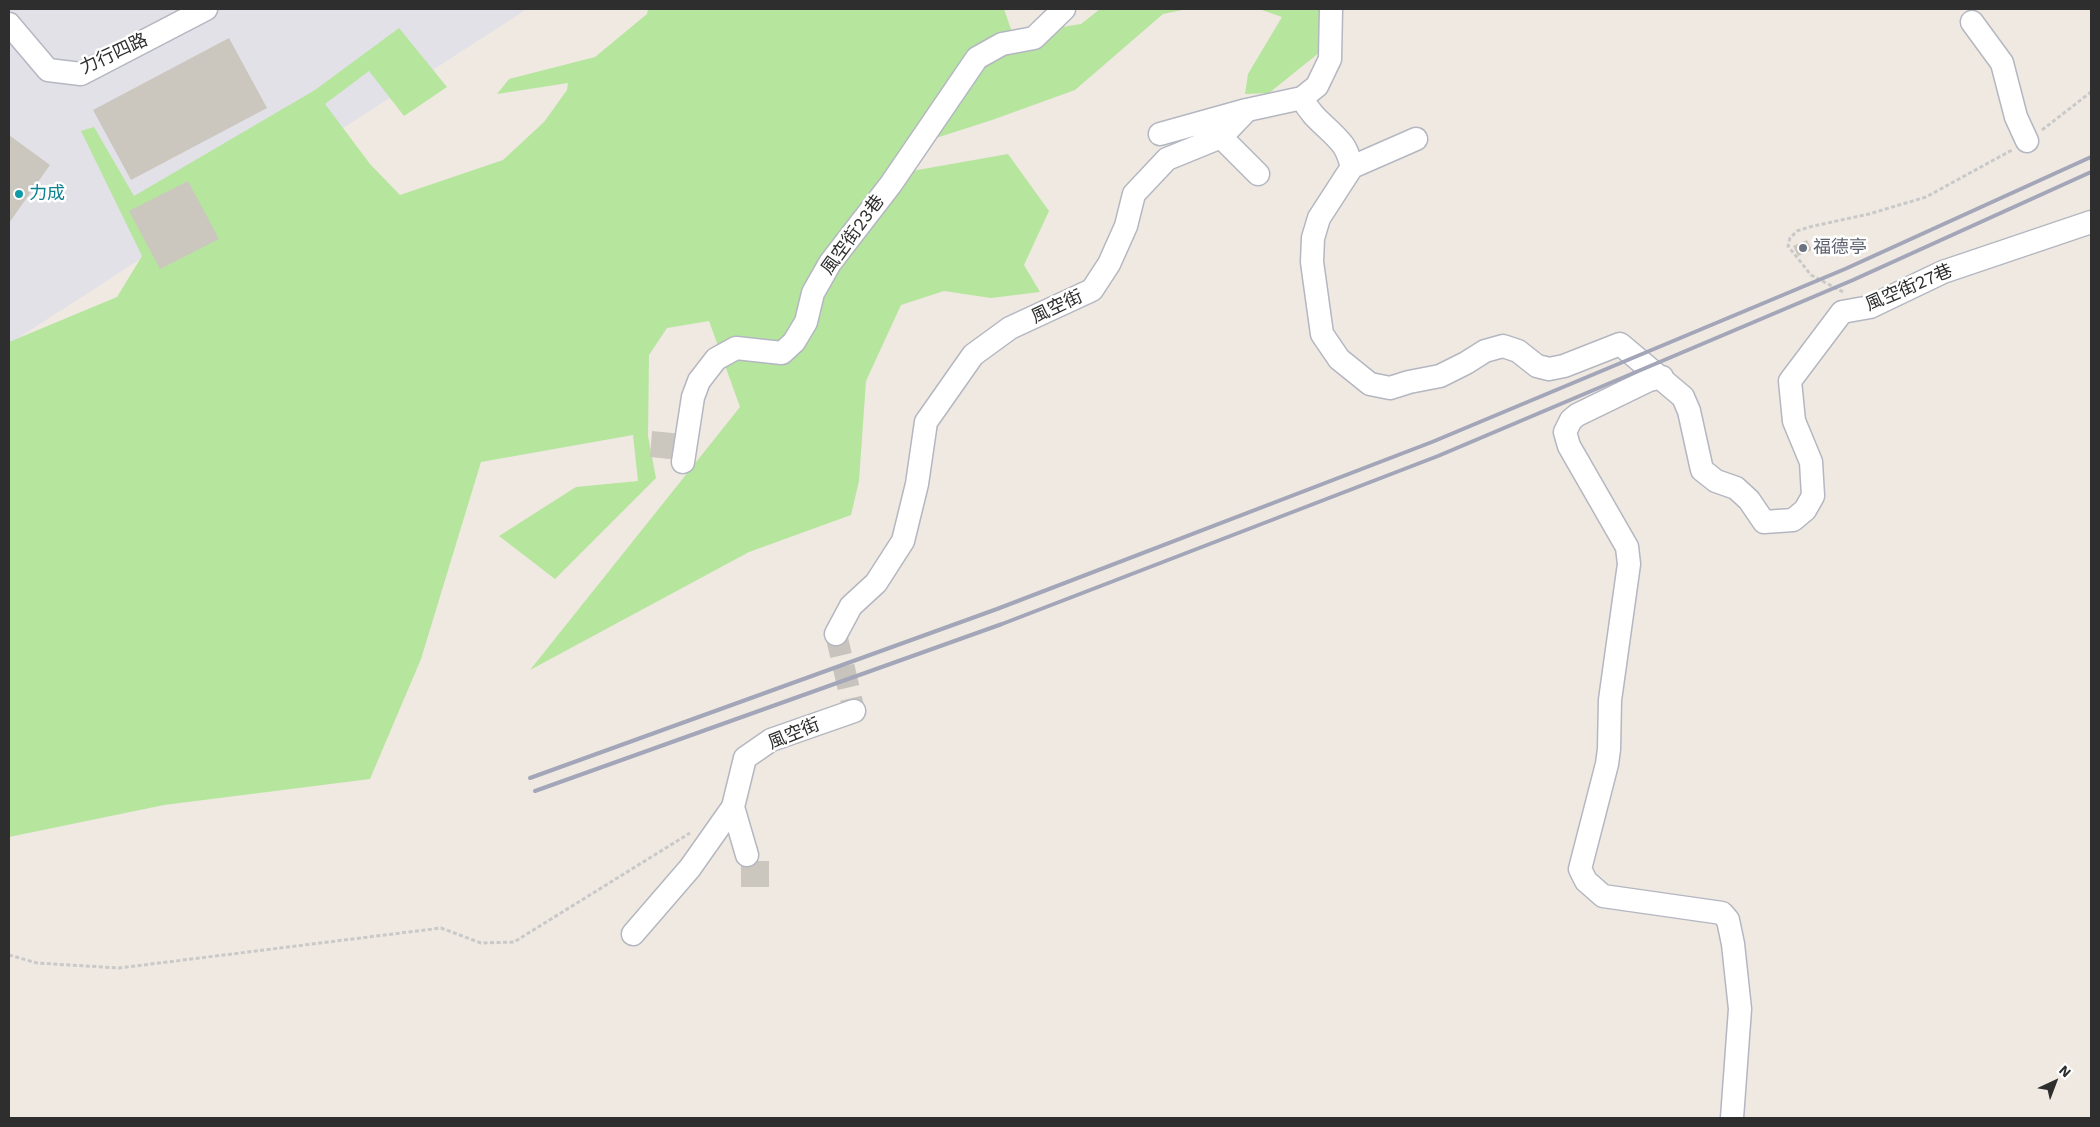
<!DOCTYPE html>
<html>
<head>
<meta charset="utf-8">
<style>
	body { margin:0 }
	#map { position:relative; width:2100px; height:1127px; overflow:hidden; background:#efe9e1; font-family:"Work Sans",sans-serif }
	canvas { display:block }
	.frame { position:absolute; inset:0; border:10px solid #2e2e2e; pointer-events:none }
	.north { position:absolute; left:2030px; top:1057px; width:50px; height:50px; -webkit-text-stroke:4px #fff; paint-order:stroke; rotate:43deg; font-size:14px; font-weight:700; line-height:20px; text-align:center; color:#2e2e2e }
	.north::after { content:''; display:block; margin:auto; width:18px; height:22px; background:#2e2e2e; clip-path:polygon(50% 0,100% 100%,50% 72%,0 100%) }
</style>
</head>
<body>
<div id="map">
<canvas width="2100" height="1127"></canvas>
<div class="frame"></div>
<div class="north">N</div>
</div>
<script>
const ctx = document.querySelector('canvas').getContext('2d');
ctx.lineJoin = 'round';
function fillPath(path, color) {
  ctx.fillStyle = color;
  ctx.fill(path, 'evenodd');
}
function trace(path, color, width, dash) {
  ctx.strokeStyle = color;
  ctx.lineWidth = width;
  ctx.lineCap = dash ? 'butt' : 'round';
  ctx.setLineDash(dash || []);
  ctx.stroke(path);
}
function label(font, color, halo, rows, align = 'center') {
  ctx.font = font + ' "Work Sans","Noto Sans TC",sans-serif';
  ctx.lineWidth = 5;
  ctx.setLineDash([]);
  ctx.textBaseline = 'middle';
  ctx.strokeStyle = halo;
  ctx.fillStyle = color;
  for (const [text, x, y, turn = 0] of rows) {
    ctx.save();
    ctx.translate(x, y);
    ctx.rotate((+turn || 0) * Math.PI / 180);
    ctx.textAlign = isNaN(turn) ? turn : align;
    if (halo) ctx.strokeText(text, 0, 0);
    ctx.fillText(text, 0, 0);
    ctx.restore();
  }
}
fillPath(new Path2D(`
	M9,9h518l-518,335z`), '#e3e1e8');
fillPath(new Path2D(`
	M648,9h356l9,26 68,-11 19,-15h87l-24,5 -88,76 -83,30 -84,27 -2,25 102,-18 41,57 -25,54 16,27 -49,6 -47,-7 -43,14 -35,76 -7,100 -8,34 -102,37 -219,118 210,-263 -31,-86 -42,7 -18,27 -1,81 8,42 -101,101 -56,-43 77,-49 62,-6 -5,-46 -152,27 -60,197 -51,120 -206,26 -155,32v-495l108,-45 25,-41 -61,-125 13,-4 40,69 181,-106 84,-62 48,59 -43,29 -35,-45 -44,33 45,60 30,31 103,-35 41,-38 23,-32 1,-7 -71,11 12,-15 86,-22 52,-43z
	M1259,9h64l7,35 -61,49 -24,1 3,-20 34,-57z`), '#b6e59e');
fillPath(new Path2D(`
	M229,38l38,70 -136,72 -38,-70z
	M9,135l41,30 -41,58z
	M188,181l31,58 -59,30 -31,-58z
	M1807,240l5,10 -14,6 -5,-10z
	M652,431l30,3 -3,26 -29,-3z
	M741,861h28v26h-28z`), '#cbc7bf');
trace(new Path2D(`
	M836,634l18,77`), '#c8c4bd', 22, [22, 11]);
const minor = new Path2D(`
	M1972,22l30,41 14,54 11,24
	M9,24l39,46 33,4 125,-65
	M1302,98c11,22 27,29 41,47 5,7 7,15 9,22l-33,51 -6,20 -1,24 10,72 17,25 31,25 20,4 19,-6 31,-6 26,-13 19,-12 18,-5 15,5 19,15 12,3 15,-3 56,-22 63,53 6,14 13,59 14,11 20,7 13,12 15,22 29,-2 12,-10 8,-14 -2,-34 -17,-41 -4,-40 52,-69 28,-5 73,-35 148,-50
	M1160,134l86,-24
	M1221,137l37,37
	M1352,167l64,-28
	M1662,377l-13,3 -72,35 -6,5 -6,12 4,14 58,101 2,17 -19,136 -1,49 -2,15 -27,105 6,12 17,15 119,17 6,7 5,24 7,65 -8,109
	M683,462l10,-65 6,-16 17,-22 20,-11 46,5 12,-11 12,-20 7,-29 17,-30 61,-79 86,-126 25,-14 32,-6 30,-29
	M836,634l15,-28 25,-23 27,-42 14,-57 9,-62 47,-67 37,-27 82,-38 17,-26 17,-38 8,-32 33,-35 54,-22 26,-27 55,-12 15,-12 13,-27 1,-50
	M747,855l-14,-48 12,-49 26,-18 83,-29
	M633,934l57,-66 43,-61`);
trace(minor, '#b4b7c1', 25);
trace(new Path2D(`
	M2042,130l49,-38
	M1843,292l-32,-17 -23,-29 2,-8 7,-7 12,-4 60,-13 57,-17 86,-47
	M9,955l28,8 82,5 322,-40 40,15 33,-1 176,-109`), '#c9c9c9', 3, [4, 2.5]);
trace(minor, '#fff', 22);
trace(new Path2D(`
	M530,778l467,-169 435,-167 413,-173 246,-112
	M535,791l467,-167 436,-168 415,-176 238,-108`), '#a3a6b8', 4);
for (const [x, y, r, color] of [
	[19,194,5,"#0f9aa8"],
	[1803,248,5,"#6b7280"]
]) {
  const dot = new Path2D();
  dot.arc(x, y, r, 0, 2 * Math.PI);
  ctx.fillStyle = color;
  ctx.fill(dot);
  trace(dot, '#fff', 2);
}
label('18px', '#2e2e2e', '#fff', [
	["力行四路",114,54,-25],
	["風空街23巷",853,235,-54],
	["風空街27巷",1909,288,-23],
	["風空街",1057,307,-25],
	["風空街",794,734,-22]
]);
label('18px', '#0d838f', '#fff', [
	["力成",29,194]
], 'left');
label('18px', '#5b616d', '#fff', [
	["福德亭",1813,248]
], 'left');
</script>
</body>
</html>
